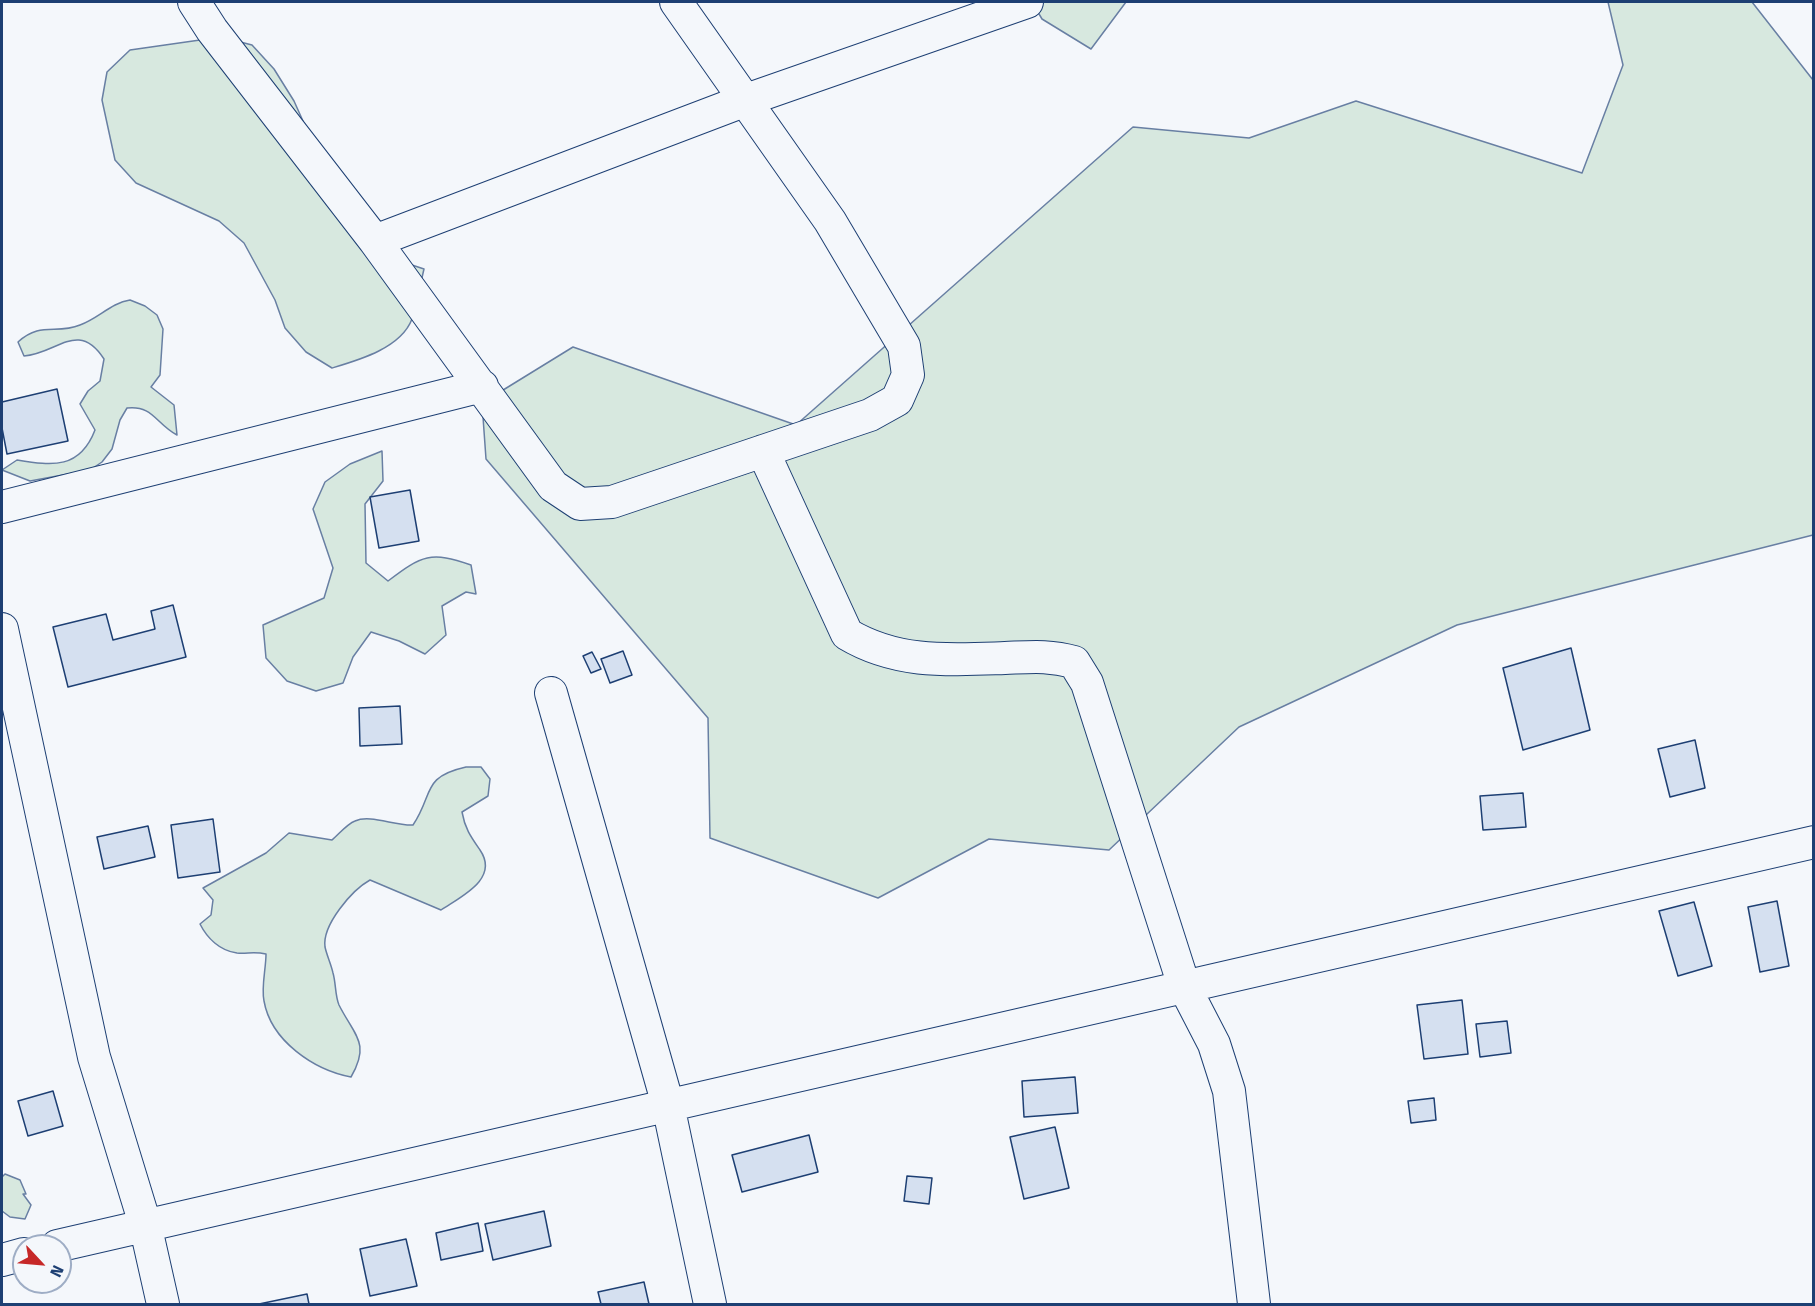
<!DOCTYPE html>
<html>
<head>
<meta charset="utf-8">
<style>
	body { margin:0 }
	#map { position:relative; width:1815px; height:1306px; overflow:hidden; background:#f4f7fb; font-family:"Fira Sans",sans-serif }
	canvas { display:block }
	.frame { position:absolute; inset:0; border:3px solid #1d3f73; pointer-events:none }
	.north { position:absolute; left:12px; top:1234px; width:60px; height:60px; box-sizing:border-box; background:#f4f7fb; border:2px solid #9eadc5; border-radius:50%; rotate:116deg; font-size:16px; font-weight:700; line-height:24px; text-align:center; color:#1d3f73 }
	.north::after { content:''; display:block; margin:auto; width:21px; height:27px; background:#c62828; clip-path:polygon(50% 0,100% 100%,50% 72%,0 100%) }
</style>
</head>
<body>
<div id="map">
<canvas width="1815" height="1306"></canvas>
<div class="frame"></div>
<div class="north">N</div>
</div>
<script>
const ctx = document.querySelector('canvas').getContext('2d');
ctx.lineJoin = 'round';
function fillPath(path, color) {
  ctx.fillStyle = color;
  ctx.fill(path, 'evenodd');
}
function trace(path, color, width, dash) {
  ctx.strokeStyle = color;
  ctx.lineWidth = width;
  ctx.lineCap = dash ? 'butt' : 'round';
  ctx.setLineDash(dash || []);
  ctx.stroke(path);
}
const green = new Path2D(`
	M1032,2h94l-35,47 -49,-30z
	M1608,2h144l61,78v455l-356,90 -218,102 -130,123 -120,-11 -111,59 -168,-60 -2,-120 -222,-259 -4,-56 91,-56 223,78 337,-298 116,11 107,-37 226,72 41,-108z
	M221,37l31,8 22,24 20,32 26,58 77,101 27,9c-4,16 -6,35 -12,50 -11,29 -53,41 -80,49l-26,-16 -21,-24 -10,-28 -31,-57 -25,-22 -83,-38 -21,-23 -13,-60 5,-28 23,-22z
	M130,300l15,6 12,9 6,14 -3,46 -9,12 23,18 3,30c-21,-11 -24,-30 -50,-27l-7,12 -8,29 -10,13 -12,8 -60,11 -28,-11 15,-10c36,6 63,9 78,-30l-15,-26 8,-13 12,-10 4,-22c-26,-40 -47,-5 -80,-3l-6,-14c23,-21 38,-7 62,-17 19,-7 31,-22 50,-25z
	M382,451l1,30 -18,23 1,59 22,18c34,-26 43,-30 83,-16l5,29 -10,-2 -24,14 4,29 -21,19 -26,-13 -28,-9 -18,25 -10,26 -27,8 -29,-10 -21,-23 -3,-33 61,-27 9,-30 -20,-59 12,-27 25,-18z
	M466,767h15l9,12 -2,17 -26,16c3,17 9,25 18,38 20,29 -20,47 -39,60l-71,-30c-18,10 -48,45 -45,67 2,9 6,17 8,26 3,10 2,23 6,32 15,30 32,38 12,72 -37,-7 -80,-36 -87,-76 -3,-14 2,-32 2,-47 -13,-3 -18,0 -29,-1 -17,-2 -30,-15 -37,-29l11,-9 2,-15 -10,-12 63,-35 23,-20 43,7c7,-6 15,-16 23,-19 15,-7 40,5 58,4 21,-31 8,-48 53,-58z
	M5,1174l15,6 6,14h-3l8,11 -6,14 -15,-2 -8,-6v-34z`);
fillPath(green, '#d7e8df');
trace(green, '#687fa3', 1.5);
const building = new Path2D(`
	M57,389l11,52 -61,13 -5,-26v-26z
	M410,490l9,51 -40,7 -9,-51z
	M173,605l13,52 -118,30 -15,-60 53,-13 7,26 42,-11 -4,-18z
	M1571,648l19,82 -67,20 -20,-82z
	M623,651l9,24 -22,8 -9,-24z
	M592,652l9,17 -10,4 -8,-17z
	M400,706l2,38 -42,2 -1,-38z
	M1695,740l10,48 -35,9 -12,-48z
	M1523,793l3,34 -43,3 -3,-34z
	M213,819l7,53 -42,6 -7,-53z
	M148,826l7,31 -51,12 -7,-32z
	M1777,901l12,65 -29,6 -12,-65z
	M1694,902l18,64 -34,10 -19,-65z
	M1462,1000l6,54 -44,5 -7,-54z
	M1507,1021l4,32 -31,4 -4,-33z
	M1075,1077l3,36 -54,4 -2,-36z
	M53,1091l10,35 -35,10 -10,-35z
	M1434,1098l2,22 -25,3 -3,-22z
	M1055,1127l14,61 -45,11 -14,-62z
	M809,1135l9,37 -76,20 -10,-37z
	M907,1176l25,2 -3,26 -25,-3z
	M544,1211l7,35 -58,14 -8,-36z
	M478,1223l5,28 -42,9 -5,-27z
	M406,1239l11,47 -47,10 -10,-47z
	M644,1282l5,22h-48l-3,-12z
	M307,1294l2,10h-50z`);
fillPath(building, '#d5e0f0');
trace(building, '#1d3f73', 1.5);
const minor = new Path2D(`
	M194,2l18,28 163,211 178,245 27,18 32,-2 258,-87 27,-15 11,-25 -4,-29 -74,-125 -154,-219
	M375,241l371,-141 281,-98
	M763,451l84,183c50,30 102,26 158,24 26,-1 44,-3 69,4l13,21 97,303 30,58 15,47 25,213
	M2,507l480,-121
	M2,629l92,428 51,167 18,80
	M551,693l117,412 42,199
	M57,1246l1757,-404
	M2,1260l22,-6`);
trace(minor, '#1d3f73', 34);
trace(minor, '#f4f7fb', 32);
</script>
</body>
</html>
